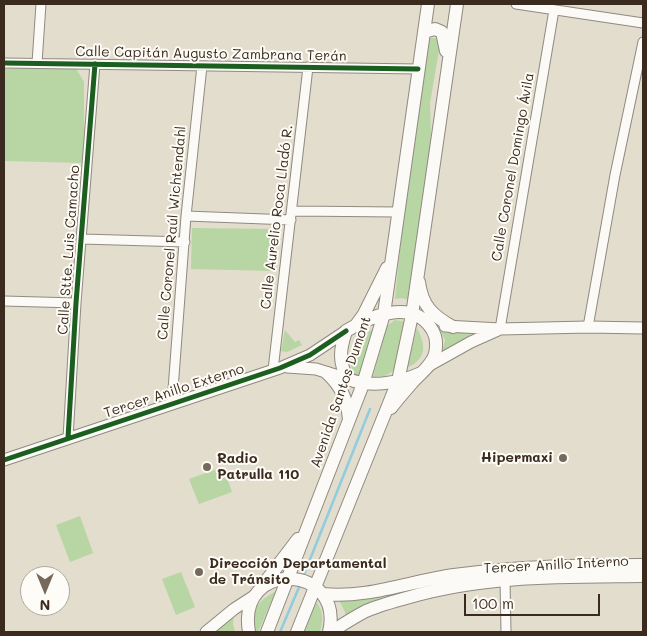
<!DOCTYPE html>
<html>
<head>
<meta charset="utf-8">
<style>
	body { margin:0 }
	#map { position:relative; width:647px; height:636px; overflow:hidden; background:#e2ddcc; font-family:Mali,sans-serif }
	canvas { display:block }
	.frame { position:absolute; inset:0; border:5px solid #3b2a1e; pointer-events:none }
	.north { position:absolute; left:20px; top:566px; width:50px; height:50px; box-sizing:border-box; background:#fdfcf7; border:1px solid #afa8a0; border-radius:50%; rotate:180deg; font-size:14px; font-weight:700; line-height:20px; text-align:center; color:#3b2a1e }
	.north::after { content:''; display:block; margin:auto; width:18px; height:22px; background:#75695b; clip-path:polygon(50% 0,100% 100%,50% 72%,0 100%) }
	.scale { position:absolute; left:464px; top:594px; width:136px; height:22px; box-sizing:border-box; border:2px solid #3b2a1e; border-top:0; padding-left:6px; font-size:15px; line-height:18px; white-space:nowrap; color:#3b2a1e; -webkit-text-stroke:4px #fdfcf7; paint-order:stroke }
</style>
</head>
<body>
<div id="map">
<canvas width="647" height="636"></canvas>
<div class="frame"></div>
<div class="north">N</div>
<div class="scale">100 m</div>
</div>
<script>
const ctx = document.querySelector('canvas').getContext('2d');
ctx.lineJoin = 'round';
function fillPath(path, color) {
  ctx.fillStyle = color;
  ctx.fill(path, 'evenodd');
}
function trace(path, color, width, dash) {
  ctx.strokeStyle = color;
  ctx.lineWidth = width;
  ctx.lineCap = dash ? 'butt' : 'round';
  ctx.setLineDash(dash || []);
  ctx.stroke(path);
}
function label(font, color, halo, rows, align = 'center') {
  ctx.font = font + ' Mali,sans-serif';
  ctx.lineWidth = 4;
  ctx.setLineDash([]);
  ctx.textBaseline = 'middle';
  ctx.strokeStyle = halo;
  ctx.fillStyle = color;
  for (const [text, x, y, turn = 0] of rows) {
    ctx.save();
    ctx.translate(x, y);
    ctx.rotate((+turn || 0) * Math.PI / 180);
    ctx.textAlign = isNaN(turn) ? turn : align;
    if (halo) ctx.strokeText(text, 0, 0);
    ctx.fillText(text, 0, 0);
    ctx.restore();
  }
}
fillPath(new Path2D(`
	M431,38h6l3,7 -10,58 1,33 -20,165 -9,-3 -7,1 6,-59 27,-200z
	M74,65l10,17v81l-80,-2v-92z
	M192,228l82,1 -1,42 -82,-2z
	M395,320l11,2 -13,49 -8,5 -12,1 14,-51z
	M374,328l-14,49 -5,-2c-13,-24 1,-34 19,-47z
	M417,328c9,18 10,30 -10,40z
	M285,330l10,12 4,-2 3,5 -15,7 -6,-1z
	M440,330l32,4 -30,18 3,-12z
	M223,467l9,25 -33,12 -10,-25z
	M80,516l13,37 -23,9 -14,-37z
	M181,572l14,35 -19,8 -14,-36z
	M276,591l-18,41h-5c0,-23 2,-29 23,-41z
	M389,594l-43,24 -1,-6 -6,-12z
	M316,602c8,9 7,19 4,30h-16z
	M234,615l-1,9 2,8h-22z`), '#b8d5a4');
trace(new Path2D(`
	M303,577l67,-168
	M280,632l20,-47`), '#8fcce0', 2.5);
const minor = new Path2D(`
	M516,4l127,19
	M4,63l414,6
	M37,63l4,-59
	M293,211l105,1
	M186,216l105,4
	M82,239l103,3
	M4,301l72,2
	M588,327l27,-152 28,-133
	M500,329l54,-319
	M273,370l35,-303
	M172,403l14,-187 16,-150
	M68,438l8,-135 19,-239
	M505,579l1,53`);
const tertiary = new Path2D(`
	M445,326l55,3 88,-2 55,1
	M428,366l43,-24 27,-12
	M287,367l29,2 32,10
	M4,460l276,-92 30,-13 36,-24
	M206,632l28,-23 20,-13`);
const secondary = new Path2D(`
	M424,32l11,-3 7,3 4,19
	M419,282c3,24 14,34 34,45
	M356,325l8,-11 23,-46
	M327,373c14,13 20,26 22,46
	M391,408c6,-8 13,-16 20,-24 8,-10 20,-17 24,-30 2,-9 1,-19 -4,-26 -20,-30 -62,-11 -85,3 -6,18 -8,31 2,48 23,9 51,4 73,-6
	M263,585l35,-46
	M323,594c43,5 88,-13 131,-19 64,-9 124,-10 189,-10
	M249,632c-13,-74 96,-68 80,0
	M267,632l96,-248 21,-70 44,-310
	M297,632l101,-251 14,-66 45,-311
	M331,632c11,-7 23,-15 35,-21 14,-6 29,-10 44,-14 76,-22 155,-20 233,-21`);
trace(minor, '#908a80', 11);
trace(tertiary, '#908a80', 13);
trace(secondary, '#908a80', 14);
trace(minor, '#fbfaf7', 9);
trace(tertiary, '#fbfaf7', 11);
trace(secondary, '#fbfaf7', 12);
trace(new Path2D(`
	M4,63l414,6
	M68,438l8,-135 19,-239
	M4,460l276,-92 30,-13 36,-24`), '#1b5e20', 5);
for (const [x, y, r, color] of [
	[563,458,5,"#75695b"],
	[207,467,5,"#75695b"],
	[199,572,5,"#75695b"]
]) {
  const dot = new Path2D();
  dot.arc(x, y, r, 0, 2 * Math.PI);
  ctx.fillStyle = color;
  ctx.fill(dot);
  trace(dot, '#fdfcf7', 2);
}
label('14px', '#3b2a1e', '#fdfcf7', [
	["Calle Capitán Augusto Zambrana Terán",211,54,1],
	["Calle Coronel Domingo Ávila",513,167,-80],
	["Calle Aurelio Roca Lladó R.",277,217,-83],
	["Calle Coronel Raúl Wichtendahl",172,233,-85],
	["Calle Stte. Luis Camacho",69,250,-86],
	["Tercer Anillo Externo",174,391,-18],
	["Avenida Santos Dumont",341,392,-71],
	["Tercer Anillo Interno",556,565,-3]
]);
label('bold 14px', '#3b2a1e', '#fdfcf7', [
	["Hipermaxi",553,458,"right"],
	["Radio",217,459],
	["Patrulla 110",217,475],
	["Dirección Departamental",209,564],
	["de Tránsito",209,580]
], 'left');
</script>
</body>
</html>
